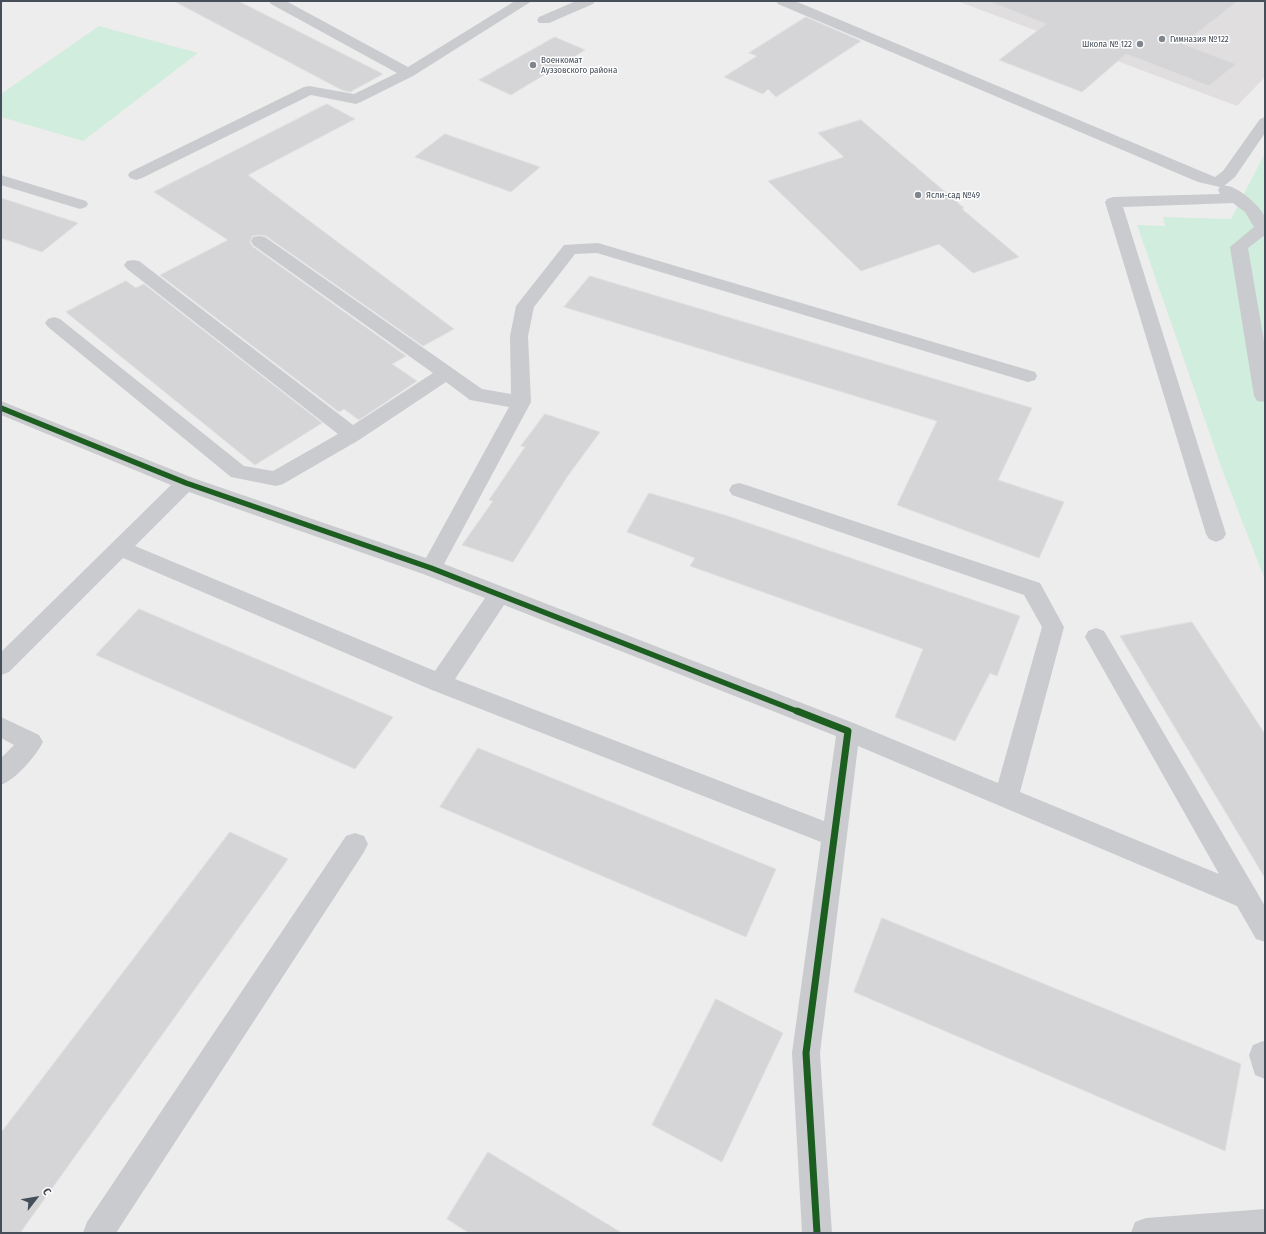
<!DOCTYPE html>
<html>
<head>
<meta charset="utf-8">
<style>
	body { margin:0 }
	#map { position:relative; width:1266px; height:1234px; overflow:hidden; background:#eeeded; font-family:"Fira Sans Condensed",sans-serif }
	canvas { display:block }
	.frame { position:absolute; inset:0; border:2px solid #454e59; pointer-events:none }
	.north { position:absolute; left:16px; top:1178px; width:40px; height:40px; -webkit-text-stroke:3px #fff; paint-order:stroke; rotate:59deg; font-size:11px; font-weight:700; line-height:16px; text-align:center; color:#454e59 }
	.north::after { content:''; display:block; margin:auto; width:14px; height:18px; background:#454e59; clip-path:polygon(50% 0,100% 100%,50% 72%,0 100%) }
</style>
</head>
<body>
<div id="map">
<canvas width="1266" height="1234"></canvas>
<div class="frame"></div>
<div class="north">С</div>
</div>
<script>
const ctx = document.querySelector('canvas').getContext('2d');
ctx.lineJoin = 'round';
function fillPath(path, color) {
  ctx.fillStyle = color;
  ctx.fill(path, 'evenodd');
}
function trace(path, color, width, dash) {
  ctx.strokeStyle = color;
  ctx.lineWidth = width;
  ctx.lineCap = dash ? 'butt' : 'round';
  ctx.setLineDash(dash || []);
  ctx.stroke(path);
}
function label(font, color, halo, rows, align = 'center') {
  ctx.font = font + ' "Fira Sans Condensed",sans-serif';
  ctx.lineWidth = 3;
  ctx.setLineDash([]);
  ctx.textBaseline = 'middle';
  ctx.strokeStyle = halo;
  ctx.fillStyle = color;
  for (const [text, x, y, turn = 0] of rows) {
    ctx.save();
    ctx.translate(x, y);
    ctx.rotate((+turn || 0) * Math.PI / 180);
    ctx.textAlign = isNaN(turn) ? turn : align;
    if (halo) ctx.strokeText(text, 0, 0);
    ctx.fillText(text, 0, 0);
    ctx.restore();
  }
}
fillPath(new Path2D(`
	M957,1h308v76l-28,29z`), '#e0dedf');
fillPath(new Path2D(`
	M99,26l99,27 -115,88 -82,-24v-23z
	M1265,153v427l-42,-108 -86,-247 28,1 -2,-9 68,2z`), '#d1edde');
const building = new Path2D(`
	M174,1h64l145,73 -33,18 -8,-2z
	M993,1h245l-55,43 53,20 -27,22 -83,-32 -44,38 -83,-32 47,-36 -53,-21z
	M806,17l55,24 -85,56 -8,-8 -5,5 -39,-17 33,-21 -8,-3z
	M555,37l30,13 -74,45 -32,-15z
	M327,104l28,15 -107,56 206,154 -31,17 -157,-110 -7,-1 -7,1 -2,6 2,4 154,110 -14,8 25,17 -58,39 -15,-11 -5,3 -179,-137 68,-35 -74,-48z
	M861,120l103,88 -2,1 57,48 -46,16 -34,-29 -78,27 -93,-90 76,-24 -26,-24z
	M445,134l95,33 -29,25 -96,-35z
	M1,198l77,25 -36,29 -41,-14z
	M590,276l442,132 -34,72 66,22 -25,56 -142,-53 40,-84 -373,-114z
	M126,281l10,7 8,-4 178,139 -67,42 -189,-153z
	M545,414l55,18 -33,45 -54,85 -51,-17 31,-44 -4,-1 36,-53 -4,-1z
	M649,493l79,23 292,100 -23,60 -7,-3 -35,68 -60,-24 28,-68 -233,-83 5,-8 -68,-26z
	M139,609l254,108 -38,52 -259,-114z
	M1192,622l73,112v144l-145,-242z
	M478,748l298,121 -30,68 -306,-130z
	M230,832l58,27 -268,374h-19v-100z
	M882,918l359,146 -16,87 -371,-159z
	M716,999l67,34 -61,129 -70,-37z
	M488,1152l134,81h-153l-22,-14z`);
fillPath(building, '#d5d5d7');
trace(building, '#dfdfe0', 1);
fillPath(new Path2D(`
	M269,1h17l122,66 107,-66h17l-119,75 -52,26 -5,2 -45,-9 -169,83 -6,2 -6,-2 -2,-3 2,-3 174,-85 5,-1 45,8 43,-21 -126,-69z
	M576,1h19l-2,3 -44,19h-10l-2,-3 2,-3z
	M776,1h19l420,176 8,-6 37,-52 5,-2v16l-30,44 -11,9c11,-2 35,19 40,29 2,6 1,14 1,20l-17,13 17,99v55l-8,-1 -3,-5 -24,-149 24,-20 -9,-15 -12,-9 -110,4 103,327 -3,5 -7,3 -7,-3 -3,-5 -101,-332 2,-3 6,-2 107,-3 -2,-4 2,-3 -22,-5 -420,-178z
	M1,175l85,26 2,3 -2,3 -6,2 -79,-24z
	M259,236l6,1 217,152 29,5 -1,-58 6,-30 48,-61 34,-2 437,129 2,4 -2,4 -7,2 -431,-129 -22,1 -41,53 -6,29 3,66 -87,162 412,160 142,59 44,-156 -18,-32 -292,-100 -3,-5 3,-5 7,-2 7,2 294,98 24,44 -44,165 199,82 -134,-237 3,-6 8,-3 8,3 161,275v36l-9,-3 -19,-33 -379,-160 -38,307 12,180h-30l-10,-180 29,-211 -389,-152 -309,-132 -114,114 -8,3v-23l170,-167 -170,-70v-14l192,77 233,80 83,-151 -39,-7 -24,-18 -87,58 -76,44 -7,2 -45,-9 -183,-150 -3,-4 3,-4 6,-2 6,2 184,147 29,5 65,-37 -211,-165 -3,-4 3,-4 6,-1 6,1 214,164 80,-52 -180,-128 -2,-4 2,-4zM189,492l234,82 62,24 -50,73 -300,-125zM504,605l332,131 -12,85 -369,-142z
	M1,717l38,18 4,7c-7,14 -28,38 -42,43v-27l13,-13 -13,-7z
	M355,833l9,3 4,8 -4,8 -248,381h-33l4,-11 259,-386z
	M1263,1041l2,1v37l-10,-4 -6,-20 4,-10z
	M1265,1209v24h-134l4,-11 11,-4z`), '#c9cbce');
trace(new Path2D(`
	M1,408l185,75 245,85 368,144`), '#1b5e20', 5.5);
trace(new Path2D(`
	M797,711l51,20 -42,322 11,180`), '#1b5e20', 7);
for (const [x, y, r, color] of [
	[1162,39,4,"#80868d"],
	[1140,44,4,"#80868d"],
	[533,65,4,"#80868d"],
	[918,195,4,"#80868d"]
]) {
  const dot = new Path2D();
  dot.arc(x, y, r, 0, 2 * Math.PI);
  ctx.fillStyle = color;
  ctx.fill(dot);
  trace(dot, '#fff', 1.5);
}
label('9px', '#454e59', '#fff', [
	["Гимназия №122",1170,39],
	["Школа № 122",1132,44,"right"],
	["Военкомат",541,60],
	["Ауэзовского района",541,70],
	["Ясли-сад №49",926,195]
], 'left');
</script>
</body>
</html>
